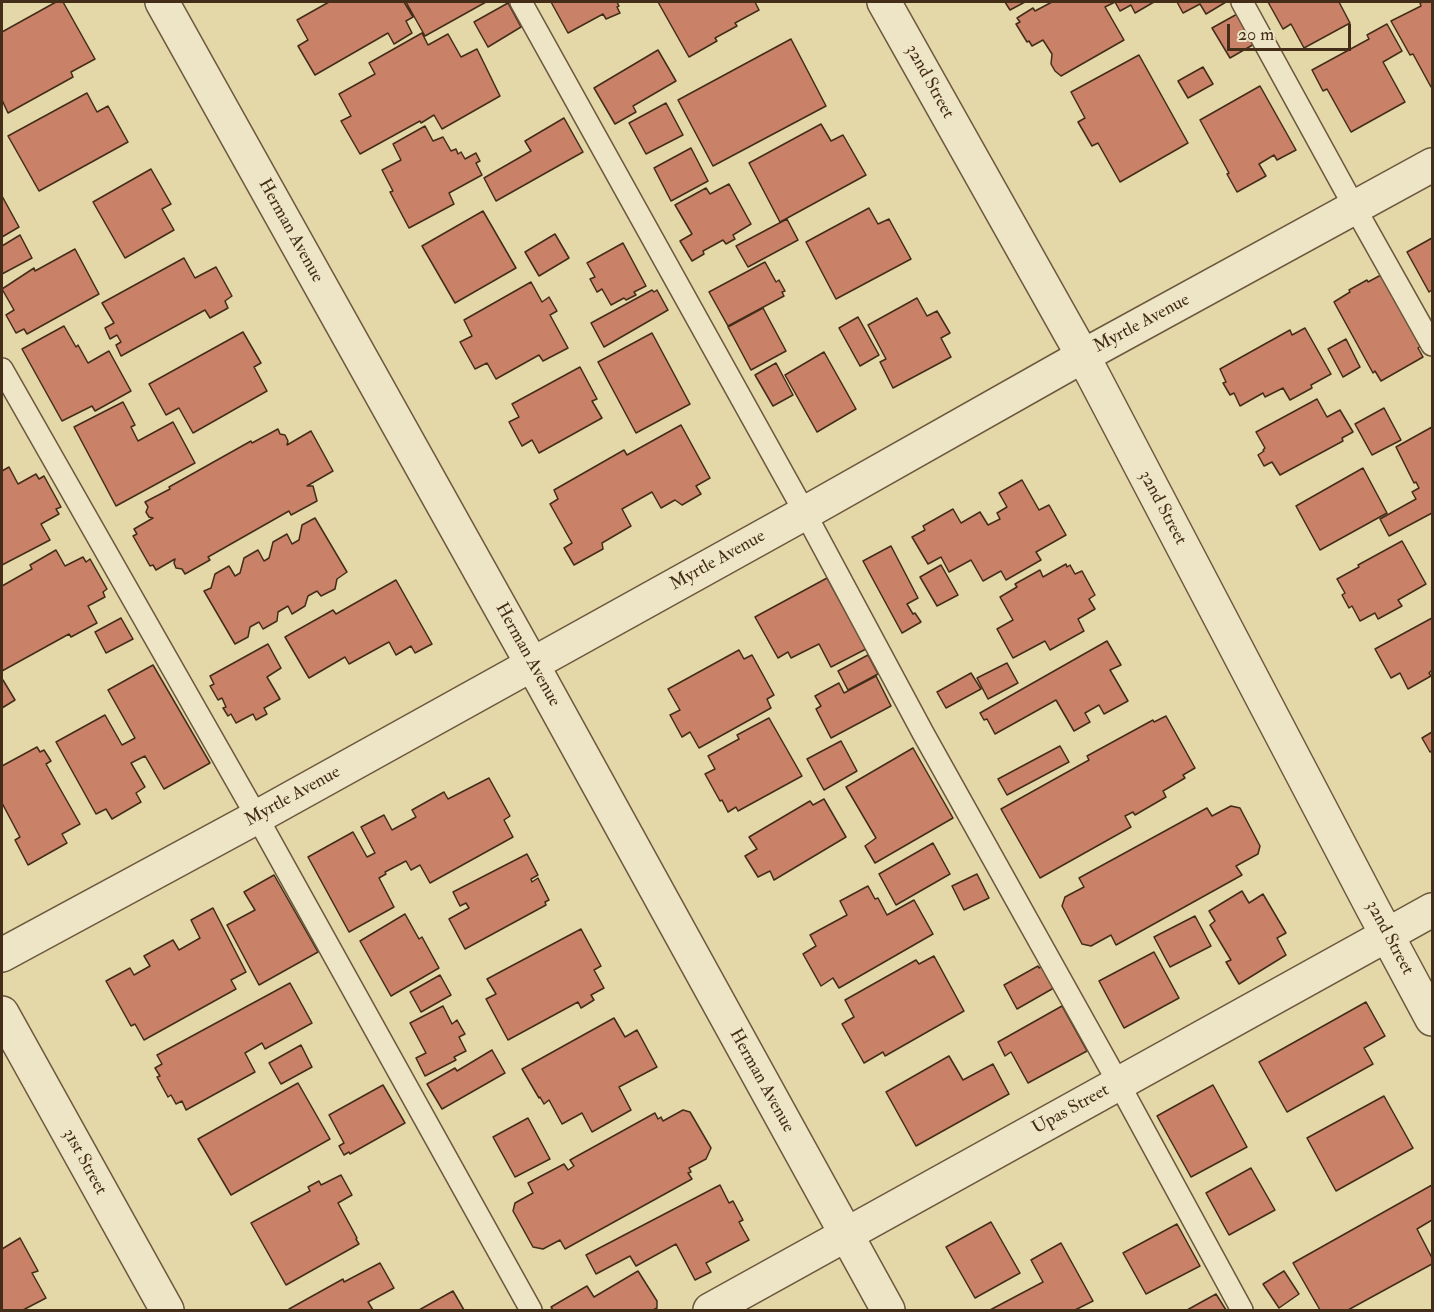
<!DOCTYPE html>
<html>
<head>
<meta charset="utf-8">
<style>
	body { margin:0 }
	#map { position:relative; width:1434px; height:1312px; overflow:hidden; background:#e4d7a8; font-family:"IM FELL Double Pica",serif }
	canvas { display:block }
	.frame { position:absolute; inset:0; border:3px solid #432d19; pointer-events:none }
	.scale { position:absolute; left:1227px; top:24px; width:124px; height:27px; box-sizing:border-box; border:3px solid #432d19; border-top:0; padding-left:8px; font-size:18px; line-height:21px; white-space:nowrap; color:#432d19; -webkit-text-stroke:4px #ede5c6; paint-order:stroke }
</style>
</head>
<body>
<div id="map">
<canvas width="1434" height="1312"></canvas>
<div class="frame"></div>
<div class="scale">20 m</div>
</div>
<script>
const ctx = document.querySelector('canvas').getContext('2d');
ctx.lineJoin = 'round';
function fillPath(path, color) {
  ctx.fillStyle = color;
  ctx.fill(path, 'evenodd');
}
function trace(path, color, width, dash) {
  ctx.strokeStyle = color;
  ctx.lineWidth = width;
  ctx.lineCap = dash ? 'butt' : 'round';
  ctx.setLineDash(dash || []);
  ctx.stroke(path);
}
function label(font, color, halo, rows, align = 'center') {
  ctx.font = font + ' "IM FELL Double Pica",serif';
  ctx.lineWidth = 5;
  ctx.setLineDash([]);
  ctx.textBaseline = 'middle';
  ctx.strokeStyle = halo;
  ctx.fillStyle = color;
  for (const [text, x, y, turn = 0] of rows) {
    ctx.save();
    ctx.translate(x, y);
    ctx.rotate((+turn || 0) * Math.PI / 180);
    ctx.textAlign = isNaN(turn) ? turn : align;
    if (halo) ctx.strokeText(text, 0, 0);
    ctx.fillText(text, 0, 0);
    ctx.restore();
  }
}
const building = new Path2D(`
	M56,2h7l32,57 -24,13 2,5 -65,36 -6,-13v-68z
	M329,2h75l9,15 -7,4 6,12 -18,11 -6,-11 -73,42 -17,-29 10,-6 -11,-20z
	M406,2h80l-61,34z
	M551,2h66l2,4 -2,1 3,6 -14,6 -3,-5 -35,19z
	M658,2h97l4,8 -24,13 2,3 -22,12 2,3 -28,16z
	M1005,2h20l-15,8z
	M1052,2h63l-10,5 19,33 -63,36 -6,-5 -4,-7 1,-10 -9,-14 -11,6 -3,-5 -2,1 -11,-18 4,-2 -3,-4 16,-10 2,3z
	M1115,2h39l-19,11 -4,-8 -11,6z
	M1177,2h49l-20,12 -6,-10 -17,9z
	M1268,2h71l11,21 -46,25 -13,-24 -8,5z
	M1423,2h9v85h-1l-18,-33 -3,1 -19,-34 30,-15 -1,-3z
	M508,3l13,24 -33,20 -14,-25z
	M1239,13l17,30 -26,15 -18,-30z
	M1387,24l15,27 -19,11 22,40 -54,30 -24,-43 -4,2 -11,-21 57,-31 -2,-4z
	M422,33l6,12 20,-11 13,23 16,-8 23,47 -58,33 -8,-14 -13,8 -1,-2 -60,33 -19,-33 10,-5 -12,-22 36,-20 -6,-11z
	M791,39l35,67 -113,60 -35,-66z
	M658,50l18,31 -43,25 3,6 -21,12 -21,-36z
	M1139,55l49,88 -68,39 -22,-39 -6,3 -14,-24 7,-4 -14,-26z
	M1203,67l10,17 -25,14 -10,-17z
	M1260,86l36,64 -19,10 -3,-5 -15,9 7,12 -29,16 -10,-18 2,-1 -29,-53z
	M87,93l10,19 11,-6 20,36 -89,49 -31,-55z
	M666,103l17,32 -37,19 -17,-31z
	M564,118l19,34 -87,49 -12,-23 47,-27 -6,-10z
	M821,124l10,17 12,-6 23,40 -86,47 -31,-59z
	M425,126l8,15 10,-4 8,14 5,-2 2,5 3,-2 4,7 11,-6 4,8 -4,2 6,12 -33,18 5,11 -45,24 -19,-36 3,-1 -11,-21 19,-10 -8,-16z
	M691,148l17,33 -37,20 -17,-33z
	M151,169l20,35 -9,5 12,21 -49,28 -32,-56z
	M729,184l22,40 -18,11 2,4 -9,5 -3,-4 -20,11 1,3 -12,7 -12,-20 12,-7 -17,-29 31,-17 4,6z
	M2,196l17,31 -17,10z
	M869,208l9,16 11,-5 22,40 -75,40 -30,-57z
	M483,211l33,57 -61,35 -33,-57z
	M787,219l11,21 -50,27 -12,-21z
	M555,234l14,24 -30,18 -14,-24z
	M20,235l12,23 -30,16v-28z
	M1432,238v52l-3,2 -22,-40z
	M623,243l23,43 -12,6 2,3 -10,5 -2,-2 -13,7 -9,-16 -5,3 -7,-13 5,-2 -8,-14z
	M75,249l24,45 -72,40 -3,-5 -8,4 -10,-18 8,-5 -12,-21 32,-21 1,3z
	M184,258l11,20 21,-11 16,29 -7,5 3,7 -18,10 -5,-8 -84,46 -5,-11 5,-3 -4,-7 -7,4 -5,-11 9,-5 -12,-20z
	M765,262l11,20 3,-2 6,11 -3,1 2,4 -56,30 -19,-34z
	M1381,275l40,71 -3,2 5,9 -42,24 -6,-10 -2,2 -39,-71 16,-10 -1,-2 18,-10 1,2z
	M531,282l11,20 7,-5 8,14 -7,4 18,33 -25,13 -4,-6 -43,24 -9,-16 -12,6 -15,-27 12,-6 -8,-16z
	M652,290l2,2 3,-2 11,20 -64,37 -13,-24z
	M917,298l10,18 10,-5 13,22 -9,5 10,19 -58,31 -13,-26 6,-3 -18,-34z
	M763,308l23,43 -35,19 -23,-43z
	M858,317l21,38 -19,11 -21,-38z
	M64,326l12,21 2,-2 10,18 21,-12 22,40 -36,20 -3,-5 -30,15 -40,-72z
	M1305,328l26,46 -20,11 1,3 -22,12 -7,-12 -18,9 -2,-4 -23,13 -6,-13 -4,2 -7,-12 3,-1 -6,-13 70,-39 2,5z
	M243,332l18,31 -7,4 13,24 -74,42 -14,-25 -13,7 -17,-31z
	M652,333l38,71 -54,29 -38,-71z
	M1346,339l14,28 -17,10 -15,-28z
	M824,352l32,57 -39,23 -32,-57z
	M776,363l17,32 -20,11 -18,-31z
	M580,367l17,32 -5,2 10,17 -63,35 -7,-13 -10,6 -13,-24 10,-5 -7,-13z
	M1317,399l10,18 13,-7 13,22 -11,6 1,3 -63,34 -8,-13 -8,4 -6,-11 6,-4 -1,-1 2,-2 -9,-16z
	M123,402l12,23 -4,2 7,14 35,-19 22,41 -79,43 -42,-79z
	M1384,408l17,32 -29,15 -17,-31z
	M681,425l29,53 -14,8 5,8 -19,11 -7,-5 -14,8 -9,-16 -30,17 9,17 -29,17 1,6 -29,16 -10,-17 8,-5 -22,-39 8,-5 -4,-9 70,-40 3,5z
	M1432,427v86l-43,23 -9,-17 36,-20 -4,-7 7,-4 -3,-6 -2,1 -18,-36z
	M278,429l2,5 5,1 3,6 -1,4 24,-14 22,40 -26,15h6l4,15 -26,14 -2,-4 -81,46 2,3 -25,14 -3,-5 -6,-1 -2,-5 1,-4 -19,11 -3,-5 -3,1 -17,-30 4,-2 -3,-5 19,-11 -4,-1 -3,-5 2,-5 -3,-5 25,-13 -1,-2 82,-46 1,2z
	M9,467l9,17 18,-10 3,5 5,-3 17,31 -5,2 3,5 -18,10 9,16 -48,25v-94z
	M1363,468l24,45 -67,37 -24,-44z
	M1022,480l17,30 10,-5 17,30 -30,17 5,8 -35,20 -5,-9 -18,10 -12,-21 -22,12 -8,-15 -13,7 -16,-27 13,-7 -2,-4 30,-17 8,14 19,-11 8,13 12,-6 -3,-6 10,-6 -8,-14z
	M315,518l32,54 -10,7 -2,10 -14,7 -4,-5 -9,5 -3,10 -13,8 -4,-8 -10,6 -1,9 -14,8 -4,-7 -9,5 -2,10 -13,7 -31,-53 7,-3 4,-14 14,-8 6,10 5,-3 4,-15 14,-8 6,11 5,-3 4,-16 14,-8 5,10 7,-4 3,-15z
	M1402,541l24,43 -28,16 4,6 -24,13 -3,-6 -15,8 -8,-15 -3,2 -7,-13 3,-2 -8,-14 22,-12 -1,-2z
	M891,546l27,52 -11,6 6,10 2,-1 6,9 -19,11 -39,-72z
	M56,550l9,16 18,-9 3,5 4,-3 17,30 -4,3 2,5 -17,9 9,17 -26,14 -2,-3 -67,37v-85l30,-17 -2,-4z
	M1066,564l1,3 3,-2 5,9 7,-3 13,24 -6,4 6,10 -17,10 6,12 -34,19 -5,-9 -32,17 -16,-29 16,-9 -13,-23 17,-10 -2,-3 25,-14 3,7z
	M941,565l17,30 -21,11 -17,-29z
	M827,578l39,71 -35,18 -12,-23 -28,14 -3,-6 -10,6 -23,-41z
	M396,580l36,64 -17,9 -4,-7 -15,9 -7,-13 -40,22 -4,-7 -36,21 -24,-41 48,-27 3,4z
	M121,618l12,21 -27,14 -11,-21z
	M1432,618v52l-3,3 2,3 -23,13 -8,-16 -9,5 -16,-29z
	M1107,641l14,24 -11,5 18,31 -24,13 -5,-9 -14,8 5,9 -16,9 -18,-31 -61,34 -8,-15 -3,1 -4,-7z
	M268,644l13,24 -14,9 13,22 -16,9 3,6 -11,6 -3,-6 -17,9 -5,-9 -3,2 -5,-8 3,-1 -4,-9 -4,2 -8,-14 4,-2 -4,-8z
	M739,650l5,9 8,-4 22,40 -7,4 4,9 -72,40 -9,-16 -8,5 -12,-22 10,-5 -12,-21z
	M868,655l10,19 -30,16 -10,-19z
	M1007,663l11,20 -30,16 -11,-21z
	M153,665l57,98 -46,26 -19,-33 -14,7 14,24 -9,6 5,9 -29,17 -6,-10 -10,5 -40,-72 49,-27 17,30 13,-7 -27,-48z
	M971,673l10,16 -35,19 -9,-16z
	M876,676l15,30 -60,32 -15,-29 5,-3 -6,-10 24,-13 5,10z
	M3,680l12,20 -13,8v-27z
	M1166,716l29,52 -12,7 2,3 -22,13 3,6 -31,18 -2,-3 -8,4 6,11 -91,51 -39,-69 88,-49 -2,-4 66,-36 1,2z
	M769,718l33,58 -64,35 -2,-4 -8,5 -6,-12 -2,1 -15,-27 10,-5 -7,-13 31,-17 -2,-4z
	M1432,732v19l-2,1 -8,-14z
	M841,741l16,30 -33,19 -17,-31z
	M1060,746l9,16 -62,33 -9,-16z
	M37,747l3,5 4,-2 7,11 -5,3 34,60 -18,10 5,9 -39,22 -13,-25 5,-3 -18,-34v-37z
	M913,748l40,70 -78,45 -10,-17 11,-8 -30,-51z
	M489,778l21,38 -6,4 9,17 -83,46 -10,-18 -9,5 -5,-9 -21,11 1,2 -7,4 15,29 -45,25 -41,-75 45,-25 14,25 8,-4 -14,-26 23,-12 8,15 24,-13 -4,-7 32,-18 4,7z
	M824,799l22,38 -72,43 -4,-9 -12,6 -13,-21 12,-7 -8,-12 61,-36 3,4z
	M1231,806l9,2 20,38 -2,8 -22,12 6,9 -126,70 -5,-10 -20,11 -9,-2 -20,-38 3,-9 19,-10 -5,-9 128,-70 5,8z
	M933,843l17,31 -54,31 -17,-31z
	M527,854l11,21 -7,4 1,3 6,-4 11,22 -4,2 1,3 -81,44 -16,-30 20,-11 -3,-5 -6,3 -7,-14z
	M977,874l12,24 -25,12 -12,-24z
	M274,875l44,77 -59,33 -32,-60 28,-15 -11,-18z
	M868,886l7,13 3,-1 9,17 27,-15 19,34 -94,54 -6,-10 -12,8 -18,-32 13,-8 -6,-11 37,-20 -7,-14z
	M1242,891l7,12 14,-9 23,39 -9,5 9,17 -47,29 -13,-22 5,-2 -21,-35 5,-4 -6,-10z
	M213,908l33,64 -15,8 5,9 -92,51 -9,-16 -4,2 -25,-45 24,-13 4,7 16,-9 -6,-10 29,-16 6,10 21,-12 -9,-18z
	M405,914l14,25 3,-2 17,31 -48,28 -31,-55z
	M1195,916l16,30 -41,21 -16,-30z
	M581,929l20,37 -7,4 10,18 -13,7 3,5 -13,8 -3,-6 -70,38 -22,-41 10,-5 -9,-15z
	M1154,952l25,46 -55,30 -25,-47z
	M934,956l30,55 -79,45 -2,-4 -19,11 -22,-39 12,-7 -9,-17 71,-40 3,4z
	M1047,963l12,22 -42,24 -13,-24 34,-19 1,2z
	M440,975l11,20 -30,17 -11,-20z
	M290,983l22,40 -47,26 -3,-6 -17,10 10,19 -69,38 -4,-9 -6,3 -5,-9 -3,2 -11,-20 3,-1 -5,-8 7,-4 -5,-9z
	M1366,1002l19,34 -21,12 9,16 -86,48 -28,-50z
	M443,1006l9,18 5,-4 8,14 -6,3 7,14 -12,6 2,3 -31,16 -9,-18 10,-5 -16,-30z
	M1062,1006l25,45 -59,32 -17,-31 -6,4 -7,-14z
	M614,1018l11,19 12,-7 20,37 -38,20 12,23 -39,22 -10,-19 -20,11 -13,-24 -5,4 -4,-7 -1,1 -17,-29z
	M301,1045l11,22 -31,17 -12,-21z
	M492,1050l13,23 -63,36 -15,-25 28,-16 2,3z
	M949,1056l14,24 30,-16 16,30 -93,52 -30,-54z
	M298,1083l32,56 -99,56 -33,-56z
	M383,1085l22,38 -55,31 -1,-2 -5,3 -5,-9 5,-3 -15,-28z
	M1213,1085l34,62 -56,30 -34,-61z
	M1384,1096l29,52 -77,43 -29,-53z
	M683,1110l7,2 21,36 -5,11 -17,9 2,4 -3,1 4,6 -127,70 -5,-9 -17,9 -10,-2 -20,-36 2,-8 18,-10 -5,-10 36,-19 4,6 6,-4 -4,-6 85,-47 3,6 3,-2 2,4z
	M528,1118l22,41 -35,18 -22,-40z
	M1251,1168l24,42 -46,25 -23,-42z
	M341,1175l11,20 -14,8 19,35 -1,1 3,5 -73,41 -35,-62 59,-32 -2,-4 11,-6 2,4z
	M720,1185l9,18 4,-2 10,19 -4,2 10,18 -43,23 5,9 -16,8 -19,-36 -40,22 -6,-10 -34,18 -10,-19z
	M1432,1185v35l-15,9 15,29v6l-84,46h-28l-27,-47z
	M991,1222l29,51 -45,25 -29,-51z
	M1177,1224l23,42 -54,28 -23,-41z
	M20,1238l18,33 -6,2 14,25 -23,12h-21v-61z
	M1061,1243l32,58 -18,9h-85l53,-28 -12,-22z
	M380,1263l14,25 -26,14 5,8h-83l-1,-1 54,-30 1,3z
	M638,1271l19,30v7l-4,2h-100l-2,-3 36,-21 7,11z
	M1284,1271l15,23 -20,14 -16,-24z
	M453,1291l11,19h-45z
	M1216,1294l10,16h-39z`);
fillPath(building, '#c98168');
trace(building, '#432d19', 1.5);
const service = new Path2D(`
	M521,2l284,511 118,220 196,351 123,226
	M1242,2l113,206 77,137
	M2,369l255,448 274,493`);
const minor = new Path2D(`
	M162,2l370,662 356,646
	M2,955l255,-138 548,-304 278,-157 349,-191
	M2,1013l165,297`);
const tertiary = new Path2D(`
	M884,2l199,354 290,553 59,110
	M710,1310l722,-400`);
trace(service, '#6b583d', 24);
trace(minor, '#6b583d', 36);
trace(tertiary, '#6b583d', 36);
trace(service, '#ede5c6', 21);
trace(minor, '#ede5c6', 33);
trace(tertiary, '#ede5c6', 33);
label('18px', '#432d19', '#ede5c6', [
	["32nd Street",929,82,61],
	["Herman Avenue",290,231,61],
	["Myrtle Avenue",1142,324,-28],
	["32nd Street",1162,508,62],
	["Myrtle Avenue",718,561,-29],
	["Herman Avenue",527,655,61],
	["Myrtle Avenue",293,797,-29],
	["32nd Street",1389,938,62],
	["Herman Avenue",761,1081,61],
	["Upas Street",1071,1110,-29],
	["31st Street",84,1162,61]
]);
</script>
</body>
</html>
